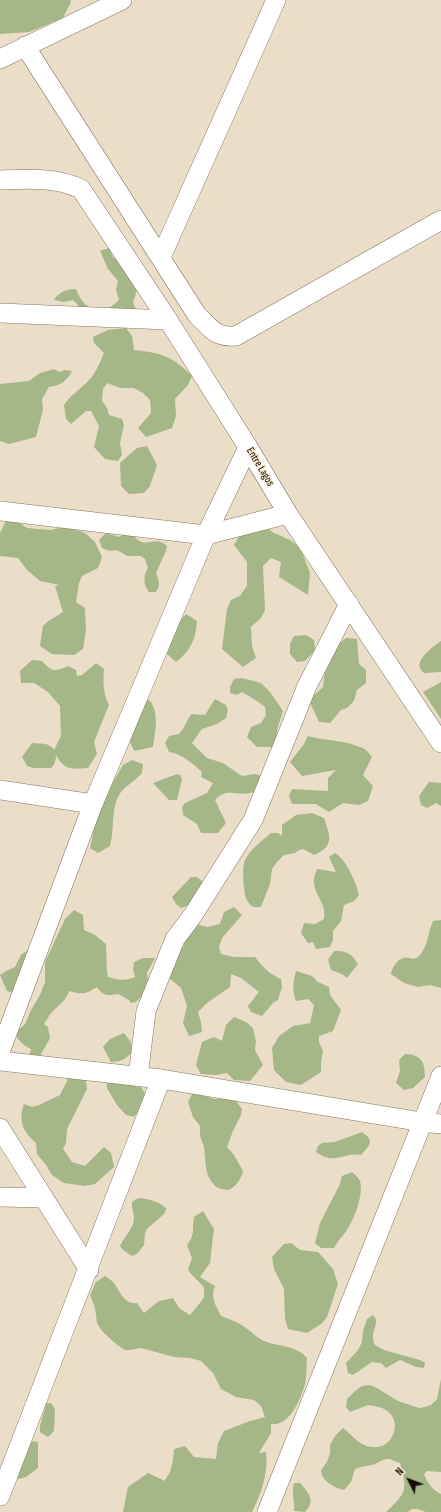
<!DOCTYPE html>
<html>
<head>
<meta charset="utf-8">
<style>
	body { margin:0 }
	#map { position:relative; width:441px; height:1512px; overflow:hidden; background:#ebdec8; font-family:"Sofia Sans Condensed",sans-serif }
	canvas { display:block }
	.north { position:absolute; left:389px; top:1460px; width:40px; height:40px; -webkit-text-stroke:3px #f9ebd5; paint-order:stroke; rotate:312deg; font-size:11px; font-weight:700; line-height:16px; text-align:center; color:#130e07 }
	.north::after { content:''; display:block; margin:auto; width:14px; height:18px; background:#130e07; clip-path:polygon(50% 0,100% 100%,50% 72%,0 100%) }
</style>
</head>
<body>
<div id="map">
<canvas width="441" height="1512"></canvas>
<div class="north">N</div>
</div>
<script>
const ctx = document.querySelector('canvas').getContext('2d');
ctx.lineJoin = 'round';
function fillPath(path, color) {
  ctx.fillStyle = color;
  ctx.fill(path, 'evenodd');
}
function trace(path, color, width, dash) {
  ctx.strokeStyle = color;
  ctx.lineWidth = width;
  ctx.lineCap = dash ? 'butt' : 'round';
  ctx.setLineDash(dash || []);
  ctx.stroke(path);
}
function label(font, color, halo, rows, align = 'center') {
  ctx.font = font + ' "Sofia Sans Condensed",sans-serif';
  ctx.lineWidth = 3;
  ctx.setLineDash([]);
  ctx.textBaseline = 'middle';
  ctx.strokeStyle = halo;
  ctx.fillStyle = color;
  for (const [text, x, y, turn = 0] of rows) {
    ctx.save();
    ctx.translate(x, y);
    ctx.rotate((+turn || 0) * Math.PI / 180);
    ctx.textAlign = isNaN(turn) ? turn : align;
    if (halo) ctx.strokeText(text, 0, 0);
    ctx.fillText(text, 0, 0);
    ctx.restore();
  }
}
fillPath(new Path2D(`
	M0,0h70l1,2 -8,16 -34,14 -29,2z
	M109,248l4,9 13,10 9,15 2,8 -4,12 4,10 -57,-2 -2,-5 -5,-5 -9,2 -10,-2c4,-8 14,-11 22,-11 5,14 15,24 30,20 5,-1 9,-6 13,-9l-3,-10 2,-9 -10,-12 -8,-18z
	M126,328l6,8 2,14c28,3 38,6 58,26l-4,9 -13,14 1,17 -4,12 -26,9 -8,-9 13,-15 -1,-13 -7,-7 -9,-5h-14l-13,-5 -4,6 -1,12 5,7 2,7 13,4 2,6 -4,18 2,12 -4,6 -13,-2 -11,-12 5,-21 -8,-15h-5l-15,13 -5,-5 -2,-14c6,-10 17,-16 25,-25 7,-7 11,-18 15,-27l-10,-10 -1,-6 15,-7z
	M54,369l5,3 6,-2 7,1c-6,11 -11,14 -23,16l-7,12 1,11 -7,27 -27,7 -9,-3v-57l29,-3 11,-8z
	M147,446l10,19 -7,21 -6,7 -15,1 -8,-8 -1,-23 17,-15z
	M6,521l12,1 9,6 24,2 15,-4 19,7 10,9 7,15 -4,11 -16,8 -3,7 -3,19 9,6 1,23 -3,18 -9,6 -22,-1 -12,-8 3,-20 4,-4 16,-10 -8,-26 5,-1 -20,-4 -13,-11 -9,-12 -18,-2v-23z
	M265,524l7,8 18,8 10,7 10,26 -2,22 -29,-18 2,-15 -10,-4 -8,8 2,44 -4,8 -10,9 1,19 4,12 -13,9 -21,-18 5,-40 4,-9 9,-4 7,-10v-24l-13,-17 7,-12z
	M130,531c3,3 6,8 9,10 11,5 17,-5 28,5l-1,5 -10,22c3,8 5,12 0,19h-7c-6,-7 -6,-17 -1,-24l-3,-9 -4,-3h-14l-10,-6 -7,1 -8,-3 -3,-8 7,-7 13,4z
	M186,614l11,7c-1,17 -6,30 -21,41l-9,-8 6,-25z
	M306,635l8,5 1,10 -10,11 -8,1 -7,-8v-10l4,-8z
	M346,638l11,1 2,25 7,6v13l-9,7 -3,11 -7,7 -6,2 -11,13 -11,-1 -10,-22 14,-13 2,-18 11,-23z
	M441,641v31l-17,1c-1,-1 -4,-4 -4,-5 -4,-9 15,-23 21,-27z
	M32,660l10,1c10,11 13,11 26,5l8,4 1,6 5,-1 14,-12 8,6c-1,14 -1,24 5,36l-15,37 3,12 -9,14c-17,1 -23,3 -32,-13 0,5 -1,9 -5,13h-18l-6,-2 -5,-9 10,-14c8,1 18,-1 22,7l7,-14 -1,-30 -12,-14 -14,-9h-13l-1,-12z
	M242,678l19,5 9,9 13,19 -6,19 -1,17h-19l-10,-10 4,-10 10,-4 5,-8 -1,-8c-7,-6 -15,-10 -23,-15l-5,3 -7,-2v-6l4,-8z
	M441,682v37l-18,-27z
	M215,699l11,6 2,5 -2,8 -9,6 -15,5 -10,14 15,15 16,5 19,13 13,-2 7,2 -3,13c-19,12 -30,-5 -44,11l11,23 -8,10h-17l-4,-9 -14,-9 -1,-8 3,-4 22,-10 6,-10 -12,-6 1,-5c-10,-9 -20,-18 -33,-20l-4,-9 4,-7 10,-2c6,-6 7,-14 13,-20l13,1z
	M149,700c11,12 6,32 4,47l-19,4 -13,-30 8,-16z
	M308,736c17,5 36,4 52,11 5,1 9,6 12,10l-9,18 10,11 -5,15 -9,4 -16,-2 -14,9 -13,-8h-24l-3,-8 3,-7 36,2v-13l8,-8 -34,6 -12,-14 14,-18z
	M132,760l11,4 -1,9c-6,7 -15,12 -21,19 -11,15 -6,37 -11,54l-12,7 -8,-5 6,-29 9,-23 18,-31z
	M177,774l3,1 2,4 -5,21h-8l-16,-17z
	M429,782l12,1v23l-5,-3 -9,5 -6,-3 -2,-9z
	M312,813l12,5c6,18 11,28 -10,37l-11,-6 -4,1 -4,3 -11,2 -7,7 -5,7 -2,15 -9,23h-8c-2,-2 -5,-4 -6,-7 -4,-6 -5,-35 -2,-40 5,-11 17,-19 26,-27h7l4,3v-11l14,-10z
	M335,853c11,6 21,29 24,42l-5,6 -10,4 -3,16 -8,10v9l-3,7 -14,2 -3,-7 -5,1 -7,-10 3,-10 11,1 9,-5c3,-16 -9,-22 -10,-37 -1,-4 2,-9 3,-13l19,3 -7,-15z
	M191,877h6l6,5 -12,22 -10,4 -5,-4 -4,-7z
	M234,907l8,8 -20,23 -3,9 2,7 13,3h21c8,10 14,17 26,22l1,8 -4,13 -5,3 -11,13 -11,-4 -3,-6 11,-14 -18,-14 -10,-4 -1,13 -23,16 -9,9 3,10 1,10 -13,4 -6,-13 4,-17 -6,-18 -12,-10 2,-17 13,-15 -3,-9 11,-14 15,4 13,-3 4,-12z
	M74,910l9,5 1,15 11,5 11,9 1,28 1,5c10,3 18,4 27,0l-2,-8 1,-7 9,-4h12l-8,15 1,7 -3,13 -9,9 -5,1 -2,-3 -11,-6c-9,2 -16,2 -21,-7 -11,7 -15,8 -28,4 -3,11 -10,13 -17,21 -3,3 -5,8 -8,12l4,3 2,11c-9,18 -12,15 -10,37l-15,-2 6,-24 -6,-3 -8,-8v-7l8,-7 6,-14 9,-15 5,-13v-20l20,-43z
	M441,920v68l-11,-3 -12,2 -14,-4 -13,-9c1,-6 6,-15 13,-16 6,-1 10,3 15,-2 9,-9 9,-24 14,-35z
	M28,950h2l-14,40 -5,2 -4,-1 -7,-16 6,-4 9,-4 6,-12z
	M334,951c13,0 17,2 24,13l-11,14 -5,-4 -11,-4 -3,-10z
	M296,971l16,5 6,6 11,5 1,8 11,15 -8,21 -14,5v6l4,9 -2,11v10l-20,13 -15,-3 -12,-12 -2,-22 7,-12 14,-10 17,-3 4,-18 -6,-6 -12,2c-4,-11 -3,-19 0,-30z
	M234,1017l12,5 7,6 3,13 -1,9 8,15 -13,16 -16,-1 -7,-7 -11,2 -15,-1 -5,-9 6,-23 12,-5 8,4 4,-16z
	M124,1033l7,9 1,10c-6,7 -11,10 -21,10l-8,-15 7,-8z
	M405,1054c16,1 20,7 20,23l-12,11 -9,2 -8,-7 4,-12 -1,-11z
	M68,1070l17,4 2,15 -20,40 -1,14 -3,6 9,13 13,4 19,-19 7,6 3,14 -19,17 -10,2 -21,-3 -12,-8 -6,-10 -9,-11 -1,-11c-13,-11 -18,-22 -12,-39l8,3 7,-2 21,-10 7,-14z
	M106,1073l33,10 9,16 -14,18 -8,-2 -9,-10 -10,-17z
	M197,1093l17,6 18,-1 4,3 6,8 -1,6 -8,16 -6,16 7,8 9,16c-2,8 -7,16 -15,19l-7,-1 -5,-2 -5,-6 -3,-5 -2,-8 -2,-21 -4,-11v-10l-7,-9 -5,-15 4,-8z
	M362,1132c13,9 8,13 -1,23 -20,-3 -25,11 -45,-3l2,-6 4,-3 13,-1z
	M352,1172c2,2 7,6 8,9 4,14 -6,38 -13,49 -5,7 -8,9 -13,18h-13l-6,-5 5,-20 20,-39 2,-8z
	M141,1198c10,2 17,3 25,10l-1,5 -18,16 -2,5 -1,11 -7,9 -5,2 -9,-6 -3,-4c4,-10 14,-17 14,-28 0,-6 -3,-10 -2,-16l4,-3z
	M203,1211l11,18 -4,34 -10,14 15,9c-5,11 1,20 6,30 8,3 17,6 25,12 6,4 11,10 18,13 15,6 32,4 43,17 -1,8 0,18 -2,26 -4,15 -16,43 -34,40v9l-12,20 7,-1c3,20 -5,42 -14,60h-129l5,-25 20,-14 15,7 1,1c8,-8 9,-20 10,-32l11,-3 9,11 22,2 2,-16 6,-12 26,-10 15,-4 -4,-11 -7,-6 -18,-3 -15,-8 -8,-16 -12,-12 -11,-3 -16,-1 -33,-9 -11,2h-5l-9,-6 -14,-13 -5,-8 -2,-15 -5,-13 6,-13 9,-6c3,2 6,4 8,6 7,9 11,23 24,21l7,10 15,-12 14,-3 6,10 11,7 14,-17v-11l-14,-14 -2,-4 4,-11 -5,-13 4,-6 2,-7v-7l1,-8z
	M291,1243l9,7 18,2 15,17 5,15 -11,33 -6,7 -14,9 -19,-4 -3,-10 -1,-30 -10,-20 -2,-12 12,-13z
	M373,1315c9,9 -5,16 2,30l9,5 36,10 5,3 -1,5 -8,-1 -16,-7 -14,8 -5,-5 -9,-1 -19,13 -5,-2 -2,-10 12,-13 4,-8 1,-11 4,-12z
	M441,1379v93l-14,-1 -3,3c3,8 9,17 17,20v18h-15l-9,-3h-5l-4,3h-22c20,-19 22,-21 14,-49 -4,-1 -8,-4 -12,-4 -5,0 -9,3 -13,5 -7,2 -13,2 -20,5l-4,13 -7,8c-9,-2 -23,-9 -23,-20l6,-8 3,-9v-8l5,-9 8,-8c7,5 12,12 19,16 28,14 44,-21 24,-34 -5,-3 -12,-4 -18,-5l-18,7 -4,-5 1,-8 8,-8 7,-5 8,-1 7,3 21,13 21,7 6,-1 6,-2 6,-6z
	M46,1403h5l4,6 -1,22 -6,6 -8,-5c-1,-10 5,-19 6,-29z
	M30,1441l8,1v26l-12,9 -12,3z
	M294,1483h6c9,10 16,18 5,29l-11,-1c1,-10 -3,-19 0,-28z`), '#a5b787');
const street = new Path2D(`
	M25,46l172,269c14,13 18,23 39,21l205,-116
	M0,59l122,-59
	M0,180c28,-1 55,-3 81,9l87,131 80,127 40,67 153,229
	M161,257l115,-257
	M0,313l168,7
	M0,511l206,24 82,-21
	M0,790l93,14
	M0,1052l93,-248 113,-269 42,-88
	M0,1061l161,18 261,43 19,2
	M138,1077l8,-66 29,-72 18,-24 60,-95 54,-134 42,-82
	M0,1128l89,142
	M0,1197l43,1
	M0,1496l161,-417
	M267,1512l174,-436`);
trace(street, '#827663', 20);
trace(street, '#fff', 19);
label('11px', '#130e07', '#f9ebd5', [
	["Entre Lagos",260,467,59]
]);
</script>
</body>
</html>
